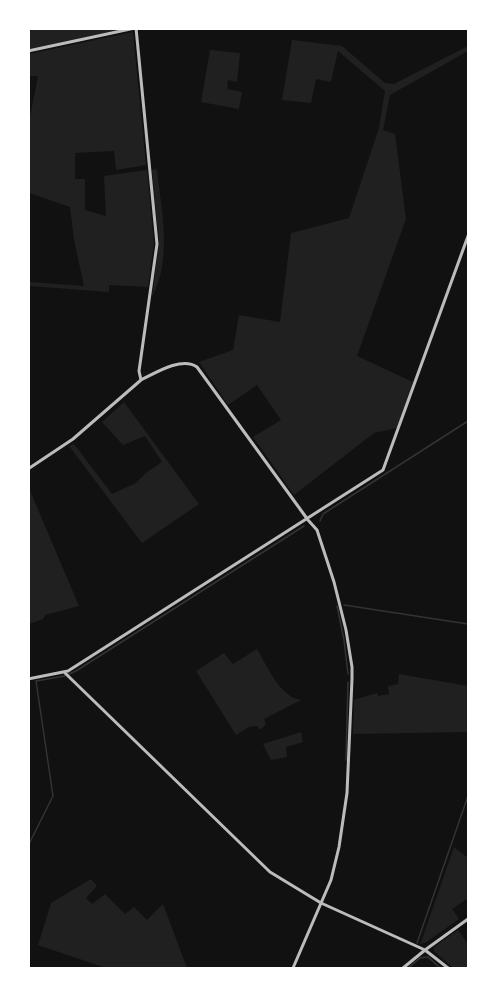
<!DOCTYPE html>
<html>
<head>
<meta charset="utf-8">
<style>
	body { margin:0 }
	#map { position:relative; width:497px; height:997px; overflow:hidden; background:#111; font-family:"Playfair Display",serif }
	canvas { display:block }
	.frame { position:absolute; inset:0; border:30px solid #fff; pointer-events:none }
</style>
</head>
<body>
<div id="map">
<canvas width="497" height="997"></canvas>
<div class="frame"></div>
</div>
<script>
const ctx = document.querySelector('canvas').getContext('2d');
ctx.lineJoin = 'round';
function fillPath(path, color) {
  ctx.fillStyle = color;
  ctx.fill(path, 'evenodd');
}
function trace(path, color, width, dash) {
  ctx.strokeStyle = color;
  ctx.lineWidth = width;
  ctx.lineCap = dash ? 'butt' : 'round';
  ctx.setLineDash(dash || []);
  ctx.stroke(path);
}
fillPath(new Path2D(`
	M29,28l93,1 -93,20z
	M133,32l13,133 -30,5 -2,-19 -39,2v26h10v31l21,6 -2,-40 43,-6 7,73 -6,44 -39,-2v7l-80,-6v-4l55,4 -10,-46 -4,-33 -41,-14v-71l9,-46h-9v-22z
	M292,40l50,6 43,37 9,1 74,-38v5l-78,44 -7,35 12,4 11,85 -49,137 56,26 -16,46 -23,5 -80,62 -41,-58 28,-17 -24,-35 -29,20 -29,-43 34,-12 6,-35 41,7 11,-89 58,-15 30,-90 6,-37 -47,-40 -7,31 -15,-3 -5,24 -29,-3z
	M210,50l30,3 -3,29 -9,-2 -1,9 15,3 -3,17 -38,-7z
	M157,169c4,41 16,89 -5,128l7,-54 -7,-73z
	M124,402l75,102 -57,39 -73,-97 5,-2 38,50 24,-11 10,-10 16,-11 -17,-26 -22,9 -21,-23z
	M28,486l51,120 -34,9 -2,4 -14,5z
	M257,649c10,17 23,48 44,51l-37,19 2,5 -6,6 -3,-4 -8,1 -13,8 -40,-64 28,-18 9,11z
	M399,674l69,12v46l-115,2 1,-34 23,-7 1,3 11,-2 -1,-8 10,-2z
	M301,732l2,10 -17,5 1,10 -16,3 -8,-16z
	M454,847l14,11v40l-16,11 7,10 -34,24 -7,1 3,-2z
	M91,879l6,7 -11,12 6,6 13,-10 20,20 9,-7 13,13 16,-16 24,64h-81l-68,-23 13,-42z
	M458,930l10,14v24h-15l-19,-17v-4z`), '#202020');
trace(new Path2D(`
	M320,521l3,-7 145,-93
	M344,605l124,19
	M337,606l7,34 4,34
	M69,674l7,-3 228,-145
	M346,760l2,-78
	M28,846l25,-50 -17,-115 29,-5
	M417,943l51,-147
	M408,968l12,-10 8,-1 12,11`), '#333', 1.5);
trace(new Path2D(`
	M28,51l107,-23
	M141,380c14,-7 41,-24 56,-13l111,153 9,10 17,52 12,48 6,37v12l-5,114 -8,54 -8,33 -38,88
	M28,469l45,-30 68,-59 -2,-9 18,-127 -21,-216
	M65,673l205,199 51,31 104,47 23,18
	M28,679l40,-8 315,-201 85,-234
	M403,968l22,-18 43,-31`), '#bcbcbc', 3);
</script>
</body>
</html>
